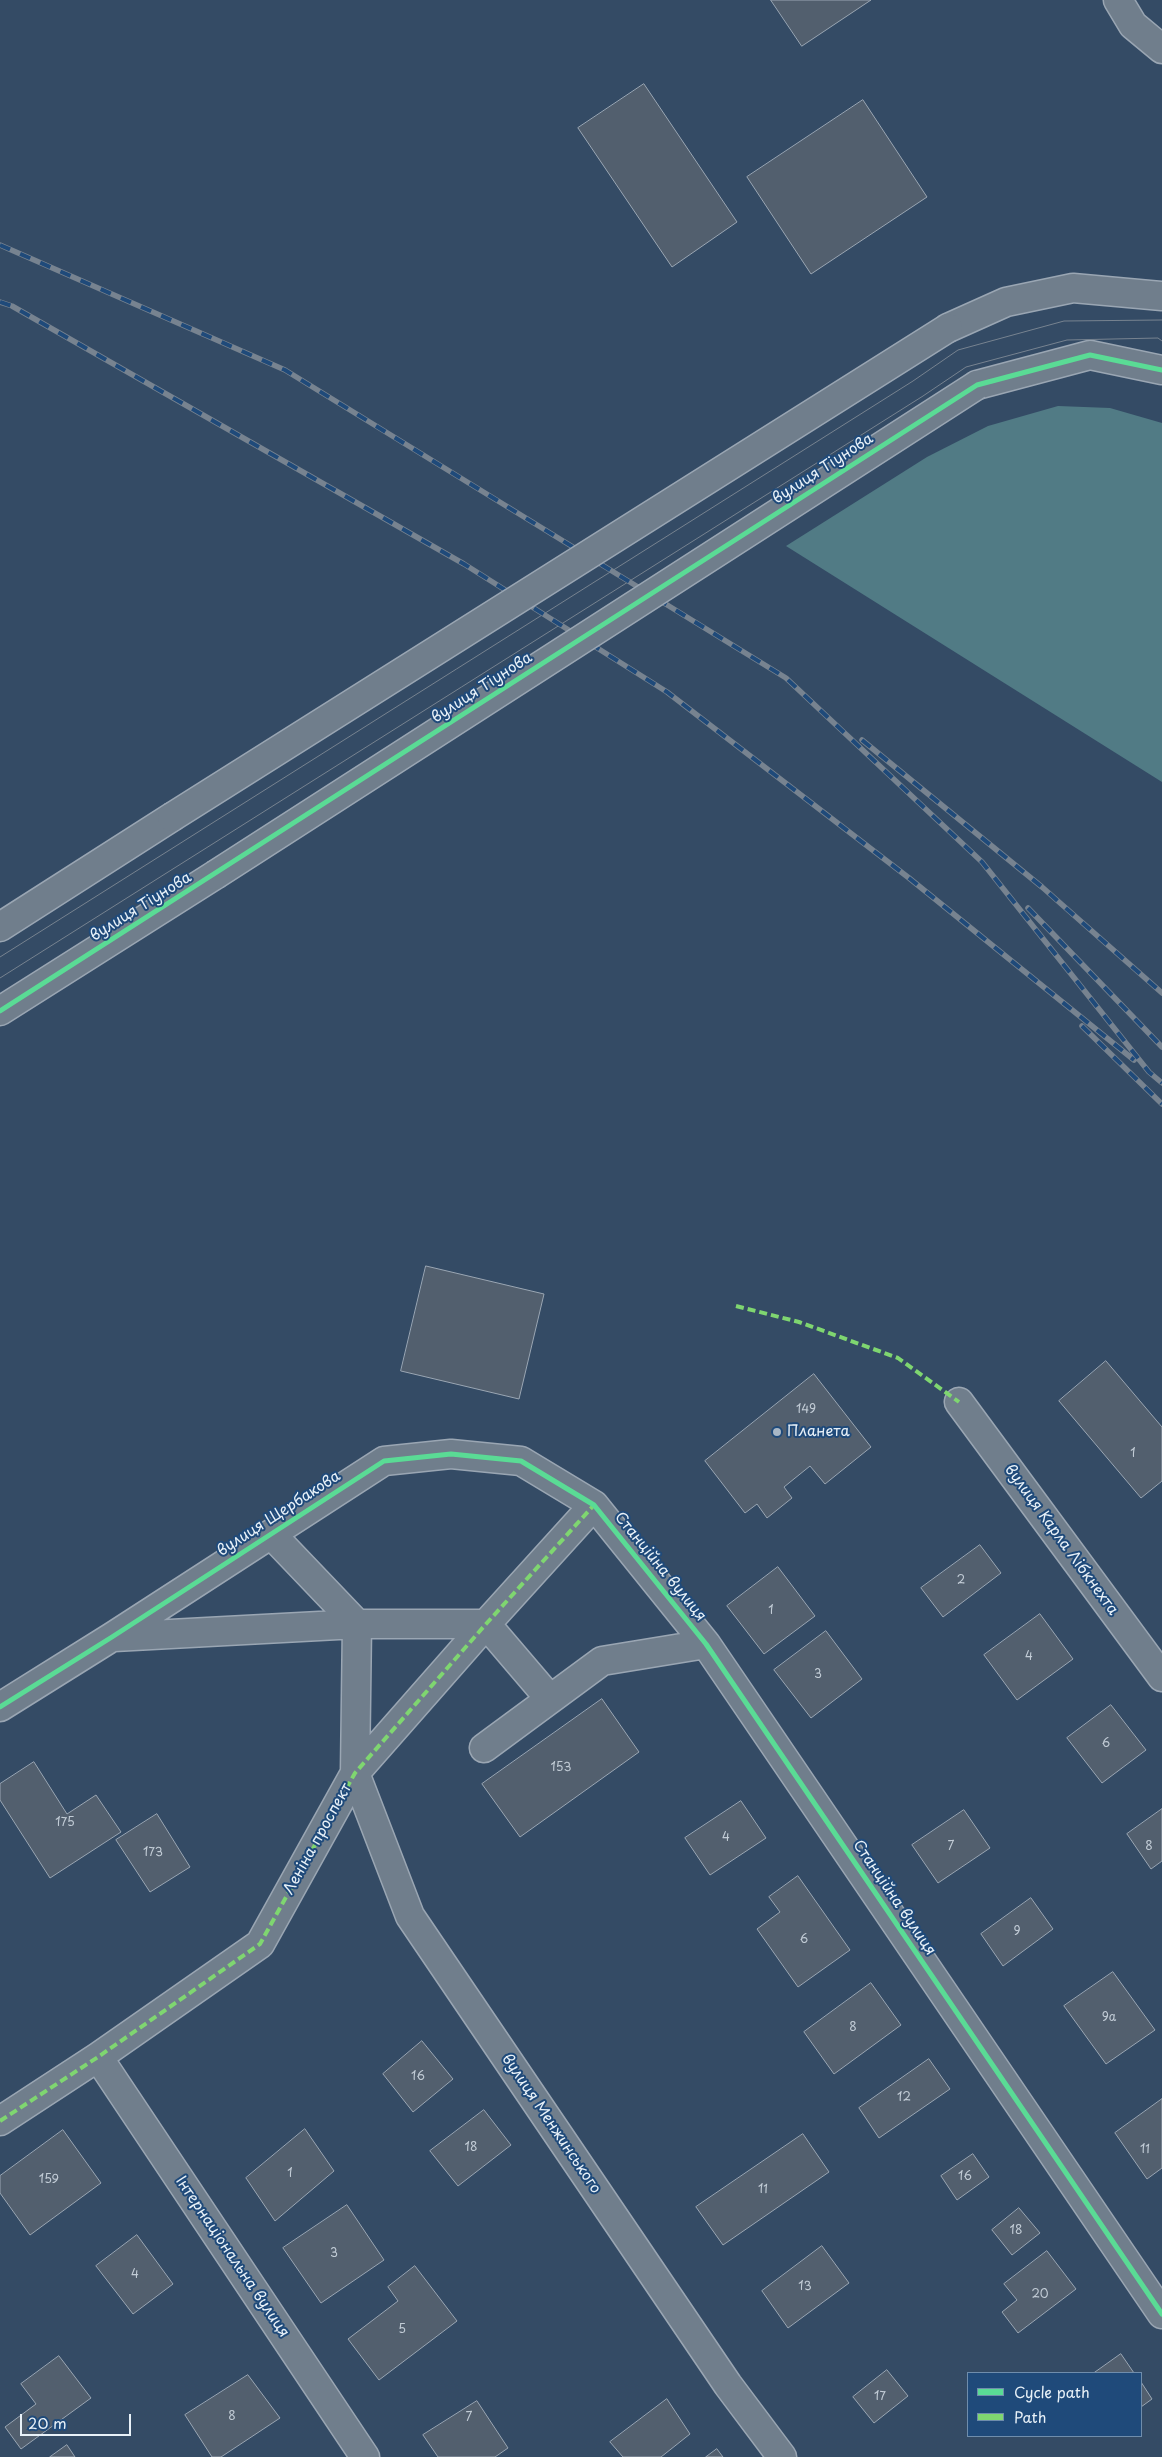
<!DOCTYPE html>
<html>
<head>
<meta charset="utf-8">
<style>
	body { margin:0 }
	#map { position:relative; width:1162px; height:2457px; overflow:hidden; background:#344b65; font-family:"Playpen Sans",sans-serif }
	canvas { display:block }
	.legend { position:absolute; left:967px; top:2372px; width:175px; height:65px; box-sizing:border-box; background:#1f4a7a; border:1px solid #6f8dac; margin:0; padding:6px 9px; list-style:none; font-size:15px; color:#e8f1f8 }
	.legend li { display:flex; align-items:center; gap:10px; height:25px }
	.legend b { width:25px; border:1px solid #6f8dac }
	.scale { position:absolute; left:20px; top:2414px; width:111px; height:22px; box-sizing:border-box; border:2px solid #e8f1f8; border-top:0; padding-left:6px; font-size:15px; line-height:18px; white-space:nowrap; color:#e8f1f8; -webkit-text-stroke:4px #1f4a7a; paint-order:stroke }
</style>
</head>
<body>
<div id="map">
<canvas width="1162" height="2457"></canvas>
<ul class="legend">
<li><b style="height:6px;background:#5adb95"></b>Cycle path</li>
<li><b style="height:6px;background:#7fd670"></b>Path</li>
</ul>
<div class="scale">20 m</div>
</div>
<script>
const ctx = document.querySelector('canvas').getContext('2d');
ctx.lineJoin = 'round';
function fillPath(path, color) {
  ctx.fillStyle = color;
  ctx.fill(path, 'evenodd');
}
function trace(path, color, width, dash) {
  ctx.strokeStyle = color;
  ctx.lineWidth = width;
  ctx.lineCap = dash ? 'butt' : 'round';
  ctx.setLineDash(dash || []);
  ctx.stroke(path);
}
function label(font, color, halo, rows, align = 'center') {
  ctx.font = font + ' "Playpen Sans",sans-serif';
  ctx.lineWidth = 4;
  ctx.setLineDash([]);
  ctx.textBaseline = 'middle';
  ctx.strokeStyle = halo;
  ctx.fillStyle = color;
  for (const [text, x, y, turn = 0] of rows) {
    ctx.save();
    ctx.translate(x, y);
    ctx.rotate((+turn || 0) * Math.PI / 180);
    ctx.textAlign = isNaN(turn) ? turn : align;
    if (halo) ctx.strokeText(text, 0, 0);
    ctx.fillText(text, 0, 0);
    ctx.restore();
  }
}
fillPath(new Path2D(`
	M1058,406l52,2 52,15v359l-376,-236 141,-89 61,-31z`), '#517b85');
const building = new Path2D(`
	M771,0h100l-69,46z
	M644,84l93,138 -65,45 -94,-139z
	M863,100l64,97 -116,77 -64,-97z
	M426,1266l118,28 -25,105 -118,-28z
	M1106,1361l56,66v54l-21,17 -82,-97z
	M814,1374l57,73 -46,37 -15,-18 -26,21 8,11 -25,20 -10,-14 -12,9 -40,-52z
	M980,1545l21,28 -58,44 -22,-29z
	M778,1567l37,49 -51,38 -37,-48z
	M1040,1614l33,45 -56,41 -33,-45z
	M826,1631l36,48 -51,39 -37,-48z
	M602,1699l37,53 -119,85 -38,-53z
	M1111,1705l35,45 -44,33 -35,-45z
	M34,1762l33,52 29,-19 25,37 -71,46 -50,-78v-16z
	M741,1801l25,37 -56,37 -25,-37z
	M1162,1809v52l-11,8 -24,-35z
	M964,1810l26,38 -52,35 -26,-38z
	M157,1814l33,53 -40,25 -34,-52z
	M798,1876l52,74 -52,37 -41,-58 23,-17 -11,-15z
	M1031,1898l22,31 -50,37 -22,-32z
	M1113,1972l42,58 -49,34 -42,-58z
	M871,1983l30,42 -67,49 -30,-42z
	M422,2041l31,38 -40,33 -30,-38z
	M929,2059l21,30 -71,49 -20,-30z
	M1162,2099v69l-15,11 -32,-46z
	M484,2110l27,35 -53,41 -28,-35z
	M305,2129l29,42 -59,50 -29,-43z
	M63,2130l38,53 -71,52 -30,-42v-17z
	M803,2134l26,38 -106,73 -27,-38z
	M973,2154l16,23 -32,23 -16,-24z
	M347,2205l37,55 -63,43 -38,-55z
	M1019,2208l21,25 -28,22 -20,-25z
	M137,2235l36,49 -40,30 -37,-48z
	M822,2246l27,37 -61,45 -26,-37z
	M1047,2251l29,38 -58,44 -16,-21 15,-12 -13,-16z
	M415,2266l42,55 -78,59 -31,-41 50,-38 -10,-14z
	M1121,2354l13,19h-40z
	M59,2356l32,42 -70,51 -16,-22 31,-23 -15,-20z
	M887,2370l21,26 -34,27 -21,-26z
	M248,2375l32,43 -59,39h-9l-27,-42z
	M1141,2382l11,17 -11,8z
	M667,2399l23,35 -29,23h-38l-13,-15z
	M477,2401l31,47 -13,9h-57l-15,-22z
	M67,2445l8,12h-25z
	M717,2449l6,8h-17z`);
fillPath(building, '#525f6e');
trace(building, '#9aa6b3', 1);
const minor = new Path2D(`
	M1118,0l15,25 29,24
	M948,328l58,-26 67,-14 89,8
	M977,385l113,-30 72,15
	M0,927l172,-110
	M0,1011l215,-136
	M959,1402l203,275
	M271,1534l86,90 -2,149 55,143 318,469 54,72
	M114,1637l243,-13h129l64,75
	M0,1707l112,-70 272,-176 67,-7 70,7 73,44 112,139 456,670
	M484,1748l118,-87 104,-17
	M98,2057l267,400
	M0,2121l98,-64 162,-113 95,-171 131,-149 108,-119`);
trace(minor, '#9aa6b3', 31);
trace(minor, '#707e8c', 28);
trace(new Path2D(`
	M0,957l913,-576 45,-31 106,-29 98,-1
	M0,978l923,-582 43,-29 101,-27 91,-2 4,3`), '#778390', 1);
const rail = new Path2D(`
	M0,245l285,125 501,308 196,184 167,210 13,11
	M0,302l12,4 452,258 203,128 242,186 225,182
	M862,740l180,147 120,106
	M1028,908l134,139
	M1082,1026l80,78`);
trace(rail, '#778390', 5.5);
trace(rail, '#1f4a7a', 4, [11]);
const minorBridge = new Path2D(`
	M172,817l776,-489
	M215,875l762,-490`);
trace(minorBridge, '#9aa6b3', 31, []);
trace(minorBridge, '#707e8c', 28);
trace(new Path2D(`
	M736,1306l63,16 99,36 61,44
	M0,2121l98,-64 162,-113 95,-171 131,-149 108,-119`), '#7fd670', 4, [8, 4]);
trace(new Path2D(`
	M0,1011l977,-626 113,-30 72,15
	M0,1707l112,-70 272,-176 67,-7 70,7 73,44 112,139 456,670`), '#5adb95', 5);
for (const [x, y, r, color] of [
	[777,1432,5,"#a9b7c5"]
]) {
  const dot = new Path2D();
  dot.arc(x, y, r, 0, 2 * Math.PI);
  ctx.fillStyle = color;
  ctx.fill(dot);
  trace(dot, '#1f4a7a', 2);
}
label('12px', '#c2ccd6', null, [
	["149",806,1410],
	["1",1133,1454],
	["2",961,1581],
	["1",771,1611],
	["4",1029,1657],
	["3",818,1675],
	["6",1106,1744],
	["153",561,1768],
	["175",65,1823],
	["4",726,1838],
	["7",951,1847],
	["8",1149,1847],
	["173",153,1853],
	["9",1017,1932],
	["6",804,1940],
	["9а",1109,2018],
	["8",853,2028],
	["16",418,2077],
	["12",904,2098],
	["18",471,2148],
	["11",1145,2150],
	["1",290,2174],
	["16",965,2177],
	["159",49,2180],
	["11",763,2190],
	["18",1016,2231],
	["3",334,2254],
	["4",135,2275],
	["13",805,2287],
	["20",1040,2295],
	["5",402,2330],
	["17",880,2397],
	["8",232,2417],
	["7",469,2418]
]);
label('15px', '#e8f1f8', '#1f4a7a', [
	["вулиця Тіунова",823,469,-33],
	["вулиця Тіунова",482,688,-33],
	["вулиця Тіунова",141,907,-32],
	["вулиця Щербакова",279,1514,-33],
	["вулиця Карла Лібкнехта",1061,1540,54],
	["Станційна вулиця",660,1567,51],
	["Леніна проспект",318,1839,-61],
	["Станційна вулиця",894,1898,56],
	["вулиця Менжинського",551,2124,56],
	["Інтернаціональна вулиця",232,2257,56]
]);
label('15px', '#e8f1f8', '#1f4a7a', [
	["Планета",787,1432]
], 'left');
</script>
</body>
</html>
